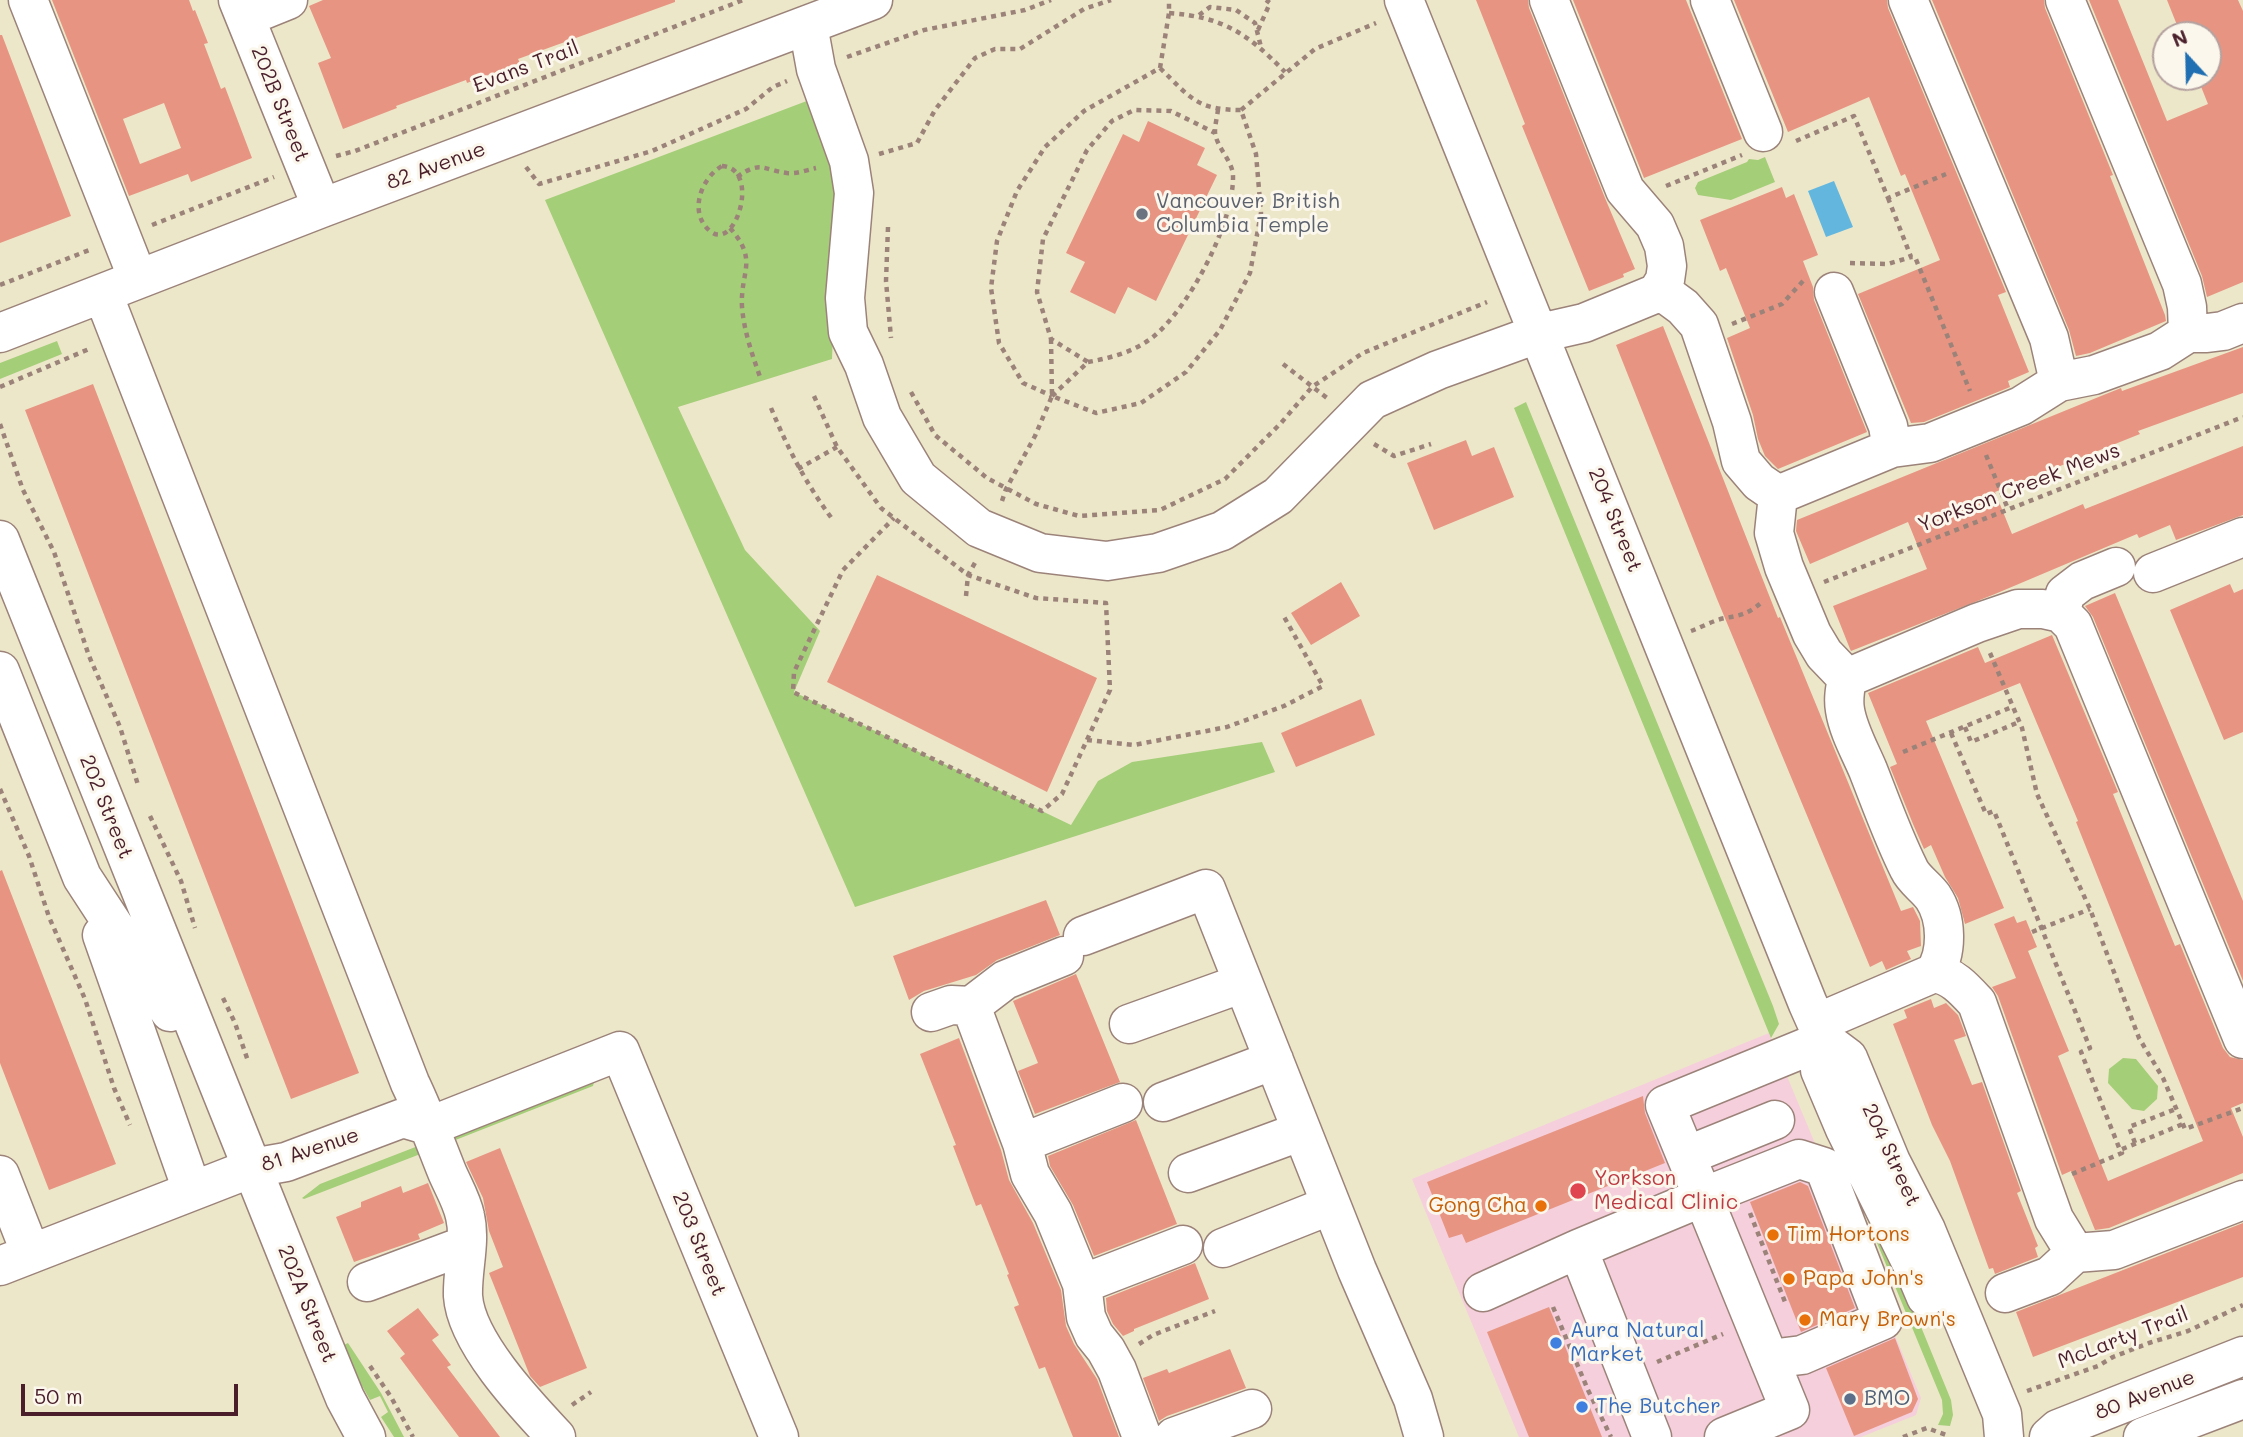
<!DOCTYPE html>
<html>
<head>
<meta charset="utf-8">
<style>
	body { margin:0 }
	#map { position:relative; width:2243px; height:1437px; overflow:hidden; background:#ede7ca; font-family:Mali,sans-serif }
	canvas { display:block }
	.north { position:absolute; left:2152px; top:21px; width:70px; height:70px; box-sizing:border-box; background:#fbf7ec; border:2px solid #b4a19f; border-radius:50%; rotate:338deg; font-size:19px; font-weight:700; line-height:28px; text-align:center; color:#4a1f2b }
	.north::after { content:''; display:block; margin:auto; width:24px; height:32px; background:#1f6fb2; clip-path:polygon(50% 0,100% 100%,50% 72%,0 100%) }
	.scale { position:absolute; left:21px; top:1384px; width:217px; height:32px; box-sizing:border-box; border:4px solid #4a1f2b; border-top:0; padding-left:9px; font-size:21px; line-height:24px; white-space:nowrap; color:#4a1f2b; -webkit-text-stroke:5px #fbf7ec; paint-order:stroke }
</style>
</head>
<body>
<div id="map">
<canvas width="2243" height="1437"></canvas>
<div class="north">N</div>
<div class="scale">50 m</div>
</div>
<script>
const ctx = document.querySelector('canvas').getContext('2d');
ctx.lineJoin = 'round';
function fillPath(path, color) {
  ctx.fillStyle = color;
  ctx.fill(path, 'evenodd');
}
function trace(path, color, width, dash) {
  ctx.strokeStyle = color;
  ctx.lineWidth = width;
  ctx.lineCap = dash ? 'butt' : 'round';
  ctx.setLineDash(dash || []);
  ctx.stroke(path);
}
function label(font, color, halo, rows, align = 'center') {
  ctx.font = font + ' Mali,sans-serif';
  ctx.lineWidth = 6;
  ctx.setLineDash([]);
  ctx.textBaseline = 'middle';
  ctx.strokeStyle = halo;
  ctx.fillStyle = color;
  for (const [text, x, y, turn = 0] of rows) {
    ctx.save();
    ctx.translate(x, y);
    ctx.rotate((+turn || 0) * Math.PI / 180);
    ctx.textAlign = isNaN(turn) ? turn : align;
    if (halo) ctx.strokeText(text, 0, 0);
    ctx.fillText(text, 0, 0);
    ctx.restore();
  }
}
fillPath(new Path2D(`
	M1769,1033l152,365 -5,17 -55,22h-342l-107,-258z`), '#f5cfdb');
fillPath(new Path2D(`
	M812,99l27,81 -7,179 -154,48 67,143 75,81 -26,61 277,133 27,-44 34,-19 130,-20 13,30 -420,135 -310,-707z
	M1765,157l10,25 -44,18 -33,-5 -3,-7 3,-6 49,-20 2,-3 9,1z
	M57,341l5,13 -62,25v-16z
	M1526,402l247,604 6,18 -8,14 -257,-630z
	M2123,1058l13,1 22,27 -1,13 -13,12 -12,-2 -24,-26 1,-14z
	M594,1082l-1,4 -140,55 -1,-8z
	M418,1146l5,7 -119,46 -2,-1 18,-14z
	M1856,1192l18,20 77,188 2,15 -3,11 -12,-1 5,-11 -1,-14z
	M348,1343l33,50 23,44h-10l-13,-20 7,-5 -8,-16 -10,4 -30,-53z`), '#a5ce79');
fillPath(new Path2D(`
	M1834,181l19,46 -27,10 -18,-46z`), '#63b7df');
fillPath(new Path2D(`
	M52,0h137l4,11 2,-1 13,33 -4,1 17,45 4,-2 27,71 -61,24 -3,-8 -59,22zM164,103l17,45 -41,16 -17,-45z
	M323,0h352v2l-157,57 2,4 -53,20 -1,-3 -70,26 1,2 -54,21 -25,-66 13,-5 -22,-52z
	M1476,0h52l1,8 76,190 30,71 -12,5 1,3 -35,14 -67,-165 3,-2z
	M1573,0h113l56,139 -98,39z
	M1734,0h153l1,8 118,284 -8,3 31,77 -21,9 2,6 -86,35 -13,1 -53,-129 82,-34 -35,-86 -4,2 -32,-79 -81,35z
	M1932,0h112l1,8 68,167 -3,1 55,139 1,6 -76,32 -14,3 -7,-26z
	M2089,0h29l49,121 41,-17 -10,-25 10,-2v-42h-27l-14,-35h71l5,11v271l-36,15 -5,-21z
	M0,35h2l69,181 -71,27z
	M1148,121l57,27 -8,17 20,10 -61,126 -28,-14 -13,27 -45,-22 15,-30 -19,-9 57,-119 16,8z
	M1782,187l4,11 8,-4 24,61 -15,6 10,26 1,13 53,132 -89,37 -13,-13 -7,-17 -5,-24 -26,-77 23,-10 -24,-60 -6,3 -20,-51z
	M1663,326l115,292 2,-1 121,294 12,-4 7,14 1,25 -14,5 4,8 -25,11 -4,-9 -12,6 -153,-368 -101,-254z
	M2243,347v46l-105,38 2,3 -145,58 17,42 71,-30 2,5 158,-63v69l-67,25 -6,-15 -31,13 -2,-4 -142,60 -144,57 -1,-2 -17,-43 94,-37 -19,-47 -98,42 -14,-33 1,-11 304,-124 20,-8 1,3z
	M93,384l266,689 -68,26 -266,-689z
	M1466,440l6,16 22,-9 20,50 -80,33 -27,-67z
	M877,575l220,103 -50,114 -220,-110z
	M1341,582l19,34 -49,29 -20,-32z
	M2230,584l4,9 9,-4v143l-19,8 -54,-130z
	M2115,593l128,308v80l-150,-364 -8,-11z
	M2052,635l66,157 -5,2 62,152 5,-2 43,104 7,9 13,3v43l-12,5 12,29v36l-134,55 -14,2 -24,-59 -9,4 -64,-179 -6,-9 24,-9 -22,-54 20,-8 3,7 9,-3 11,27 -9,4 41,100 -11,5 50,125 95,-40 -127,-319 2,-1 -58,-138 -94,38 78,187 -39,16 -7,-26 -13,-21 -14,-32 -7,4 -11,-25 -23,-57 7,-3 -29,-71 110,-46 7,16z
	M1361,699l14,36 -79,32 -15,-34z
	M2,870l114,294 -67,26 -49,-127v-192z
	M1046,900l14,35 -63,25 -21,15 -52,16 -15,9 -16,-44z
	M1076,974l44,108 -85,32 -17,-43 20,-8 -25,-62z
	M1931,999l3,9 12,-5 12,12 8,21 -12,4 18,45 10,-3 39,109 -4,2 21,53 -3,2 3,9 -43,17 -2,-6 -4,1 -39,-108 -18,-36 -39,-101 14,-6 -3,-8z
	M959,1038l42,112 8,30 24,43 28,67 5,36 8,18 23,35 22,58h-46l-28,-70 -6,2 -25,-62 5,-2 -12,-30 2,-1 -28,-70 -5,2 -23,-60 3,-1 -36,-91z
	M1643,1096l2,17 20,50 -199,80 -4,-9 -13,4 -22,-56z
	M1136,1120l41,104 -83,32 -21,-51 -23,-39 -2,-10z
	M500,1148l87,220 -47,19 -10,-11 -41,-103 14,-6 -14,-36 -6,-33 -17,-36z
	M1800,1182l8,4 47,122 -54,24 -51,-130z
	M428,1183l16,40 -26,11 2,5 -66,23 -18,-45 25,-10v-5l40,-16 2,7z
	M2243,1223v54l-210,80 -17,-45z
	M1195,1263l14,36 -75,30v2l-11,5 -10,-12 -6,-13 -1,-13z
	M1549,1307l53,130h-73l-42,-105z
	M418,1308l21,27 -7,5 19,25 -4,2 53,70h-41l-59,-79 5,-4 -18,-23z
	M1895,1338l23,61 -6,13 -58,24 -28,-68z
	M1230,1349l16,39 -79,28 -8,5 -16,-43 24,-9 2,4z`), '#e79582');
const minor = new Path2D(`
	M28,0l110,279
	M238,0l84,208
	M1404,0l404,1004 16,36 24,18 43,104 35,68 76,184 2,23
	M1710,0l53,132
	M1908,0l141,338 10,44
	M2065,0l117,284 5,23 1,26
	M246,17l42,-17
	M808,25l8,44 33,92 5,32 -9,105 3,34 16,33 18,52 36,61 61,50 61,25 67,8 51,-8 64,-22 56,-35 94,-96 66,-30 102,-37 44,-10 73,-30 8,-13 2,-14 -3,-20 -9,-21 -30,-35 -76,-190
	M1834,292l54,134 4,22
	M1657,293l11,3 15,11 16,18 33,97 9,39 18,21 19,13 -4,38 10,34 28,67 12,20 23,24c-2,11 -4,21 -2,32 3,20 15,41 23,60 13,33 25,67 41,99 5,11 17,18 24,28 14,21 15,56 1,76 18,2 31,17 43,30l77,216 21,34
	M103,294l307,789c14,29 25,59 37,89 6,14 15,29 18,44 6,26 -3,54 -2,80 3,46 62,108 93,141
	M0,333l322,-125 551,-208
	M1778,495l114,-47 38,-5 91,-37 38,-24 35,-7 66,-24 28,-18h19l16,-2 20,-8
	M2153,573l90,-36
	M2061,613l4,-19 17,-13 34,-14
	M1847,678l130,-55 41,-14h25l18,4 12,12 170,414
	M1083,936l123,-47 151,381 56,129 11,38
	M1064,956l-59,24 -34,26 51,137 8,31 23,39 29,71 4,33 8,18 12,15 11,20 25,67
	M931,1012l20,-7 20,1
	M1817,1023l117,-50
	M1129,1024l114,-41
	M1824,1040l-4,30 25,59 67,135 14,33
	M1163,1102l111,-42
	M1775,1120l-89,36 -21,-51 159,-65
	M1022,1143l101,-40
	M1686,1156l17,41 96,-38 25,8 59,153 -81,35 -33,4
	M1188,1173l114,-42
	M0,1175l31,79
	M1223,1248l108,-43
	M0,1266l252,-98 34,-6 117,-44 27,8 190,-75 159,386
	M367,1282l99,-37
	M1082,1284l101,-39
	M1483,1292l95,-43
	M2005,1293l45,-17 25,-23 39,-3 129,-50
	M1174,1437l78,-28
	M1652,1437l-74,-188 125,-52 87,213 -66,27`);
const major = new Path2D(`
	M0,540l322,802 23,56 21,39
	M0,671l82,206 88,135
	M102,935l90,255
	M2049,1437l9,-8 185,-73
	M2143,1437l100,-38`);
trace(minor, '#9c837a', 41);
trace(major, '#9c837a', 41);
trace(new Path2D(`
	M1169,13c55,4 79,21 116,59
	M1199,15l11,-8 26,3 19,13 6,24
	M1258,30l12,-27 -4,-3
	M847,57l77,-27 101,-20 26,-10
	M1160,68l9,-55v-13
	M1241,110l74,-61 61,-26
	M1796,141l58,-25 34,82 58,-24
	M879,154l38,-11 18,-33 40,-52 20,-9h25l64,-40 27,-9
	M336,156l19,-5 388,-151
	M722,166c39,2 14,87 -12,65 -22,-18 -9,-53 12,-65z
	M526,167l13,17 113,-33 94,-42 27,-22 14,-6
	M737,177c24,-17 26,-7 50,-4 10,1 20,-3 29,-5
	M1666,186l76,-31
	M1888,198l23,59h4l55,134
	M152,225l122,-48
	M888,227l-2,54 5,57
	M730,228c29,33 10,43 12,79 2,24 10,47 18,70
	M1850,263l38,1 23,-7
	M0,285l92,-36
	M1732,324l50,-20 21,-23
	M1051,339l1,56
	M1088,362c22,-4 46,-10 65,-25 36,-29 81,-114 80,-161 0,-15 -17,-29 -18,-44 0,-7 2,-15 3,-22
	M1283,364l44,34
	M0,387l89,-38
	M911,392l24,43 52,43 49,26 43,12 81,-6 65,-31 56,-56 31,-36 51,-34 124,-51
	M814,396l23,51 44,61 87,67 68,23 70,5 4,87 -48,104 -20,17 -249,-119 1,-20 49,-102 51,-52
	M1052,396l36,-34 -37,-23 -14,-47 6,-53 44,-89 25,-29 22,-11 37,1 44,22
	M771,408c17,41 35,76 62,112
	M0,424l23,66 31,62 35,104 31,71 18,58
	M1374,444l20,12 37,-12
	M1986,455l22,54
	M798,469l39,-22
	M1002,501l4,-12 29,-53 17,-40 44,17 45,-10 45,-31 34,-42 30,-57 11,-60 -5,-59 -15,-44c-45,0 -51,-13 -81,-42l-76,43 -39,36 -28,44 -20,50 -6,47 8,55 24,40 29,13
	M1824,582l419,-165
	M966,596l2,-21 8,-14
	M1691,631c11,-4 23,-11 34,-13 17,-3 23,-4 37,-16
	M1990,653l32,75 15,66 53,115 49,129 24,40 22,51 58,-21
	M1965,727l6,15 48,-20
	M1951,733l35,81 8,-3 96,237 -9,4 39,98
	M1087,740l47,5 93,-18 57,-21 39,-20 -40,-71
	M1903,752l109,-45
	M0,789l29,67 20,61 36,82 29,89 16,37
	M150,816l31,65 14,47
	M2032,932l58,-23
	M223,998l12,25 13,38
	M2135,1143l-6,-16 47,-18
	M2072,1174l50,-21 -2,-3 63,-26
	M1750,1213l35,89
	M1553,1307l35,83 23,47
	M1139,1344l14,-9 62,-24
	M1657,1362l66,-28
	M370,1366l21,31 22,40
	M2027,1391l71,-25 15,-9 36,-14 39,-12 55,-26
	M572,1405l19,-13
	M1903,1437l24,-9 19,7`), '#9c837a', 4.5, [5, 5]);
trace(minor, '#fff', 38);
trace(major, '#fff', 38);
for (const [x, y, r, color] of [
	[1142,214,7,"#6b7280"],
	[1578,1191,9,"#e0444e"],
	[1541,1206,7,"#e8710a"],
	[1773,1235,7,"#e8710a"],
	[1789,1279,7,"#e8710a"],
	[1805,1320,7,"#e8710a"],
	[1556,1343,7,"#3f7fe0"],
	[1850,1399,7,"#5c6f8a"],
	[1582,1407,7,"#3f7fe0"]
]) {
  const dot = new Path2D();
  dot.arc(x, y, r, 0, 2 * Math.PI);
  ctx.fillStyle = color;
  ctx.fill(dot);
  trace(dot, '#fbf7ec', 2.5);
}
label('21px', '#4a1f2b', '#fbf7ec', [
	["Evans Trail",526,67,-21],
	["202B Street",280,104,68],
	["82 Avenue",436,166,-20],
	["Yorkson Creek Mews",2019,488,-21],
	["204 Street",1615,520,68],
	["202 Street",106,807,68],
	["81 Avenue",310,1150,-18],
	["204 Street",1891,1155,65],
	["203 Street",699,1244,68],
	["202A Street",307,1304,68],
	["McLarty Trail",2123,1338,-21],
	["80 Avenue",2145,1395,-21]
]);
label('21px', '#5b616d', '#fbf7ec', [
	["Vancouver British",1156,202],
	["Columbia Temple",1156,226]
], 'left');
label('21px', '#be3a42', '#fbf7ec', [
	["Yorkson",1594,1179],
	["Medical Clinic",1594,1203]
], 'left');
label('21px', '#c56008', '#fbf7ec', [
	["Gong Cha",1527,1206,"right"],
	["Tim Hortons",1787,1235],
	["Papa John's",1803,1279],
	["Mary Brown's",1819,1320]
], 'left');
label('21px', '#366cbe', '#fbf7ec', [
	["Aura Natural",1570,1331],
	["Market",1570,1355],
	["The Butcher",1596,1407]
], 'left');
label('21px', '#4e5e75', '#fbf7ec', [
	["BMO",1864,1399]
], 'left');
</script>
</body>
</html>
